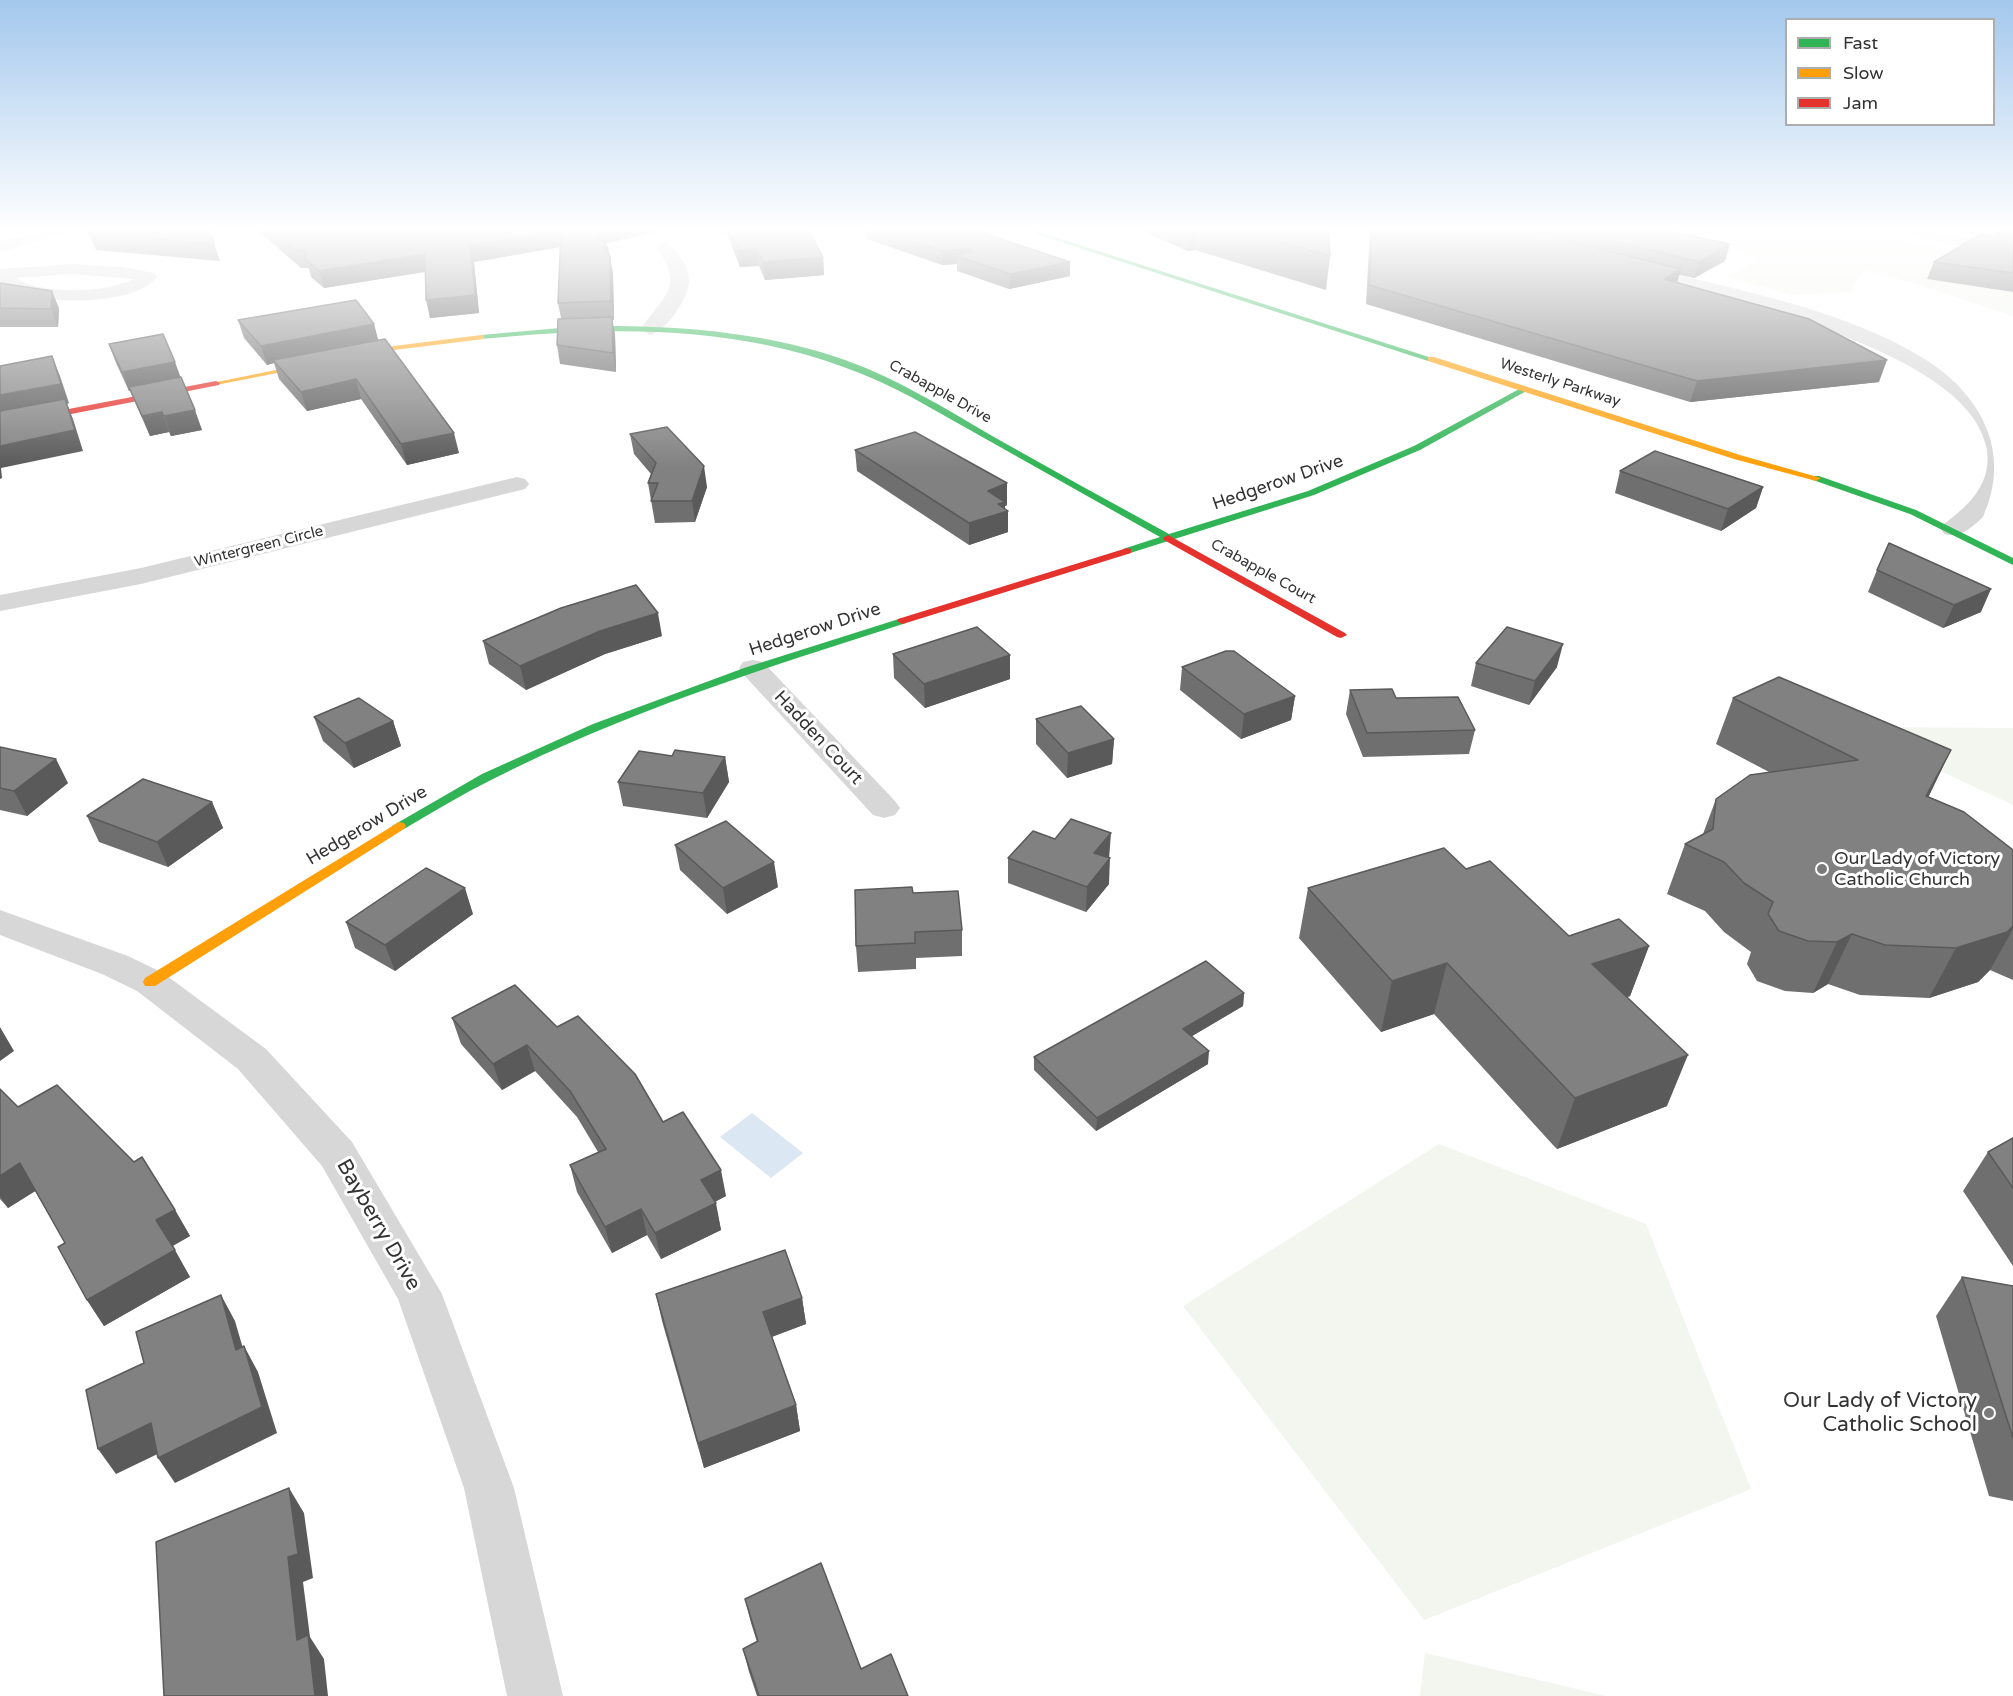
<!DOCTYPE html>
<html>
<head>
<meta charset="utf-8">
<style>
	body { margin:0 }
	#map { position:relative; width:2013px; height:1696px; overflow:hidden; background:#fff; font-family:"Varela Round",sans-serif }
	canvas { display:block }
	.legend { position:absolute; left:1785px; top:18px; width:210px; height:108px; box-sizing:border-box; background:#fff; border:2px solid #adadad; margin:0; padding:8px 10px; list-style:none; font-size:18px; color:#333 }
	.legend li { display:flex; align-items:center; gap:12px; height:30px }
	.legend b { width:30px; border:2px solid #adadad }
</style>
</head>
<body>
<div id="map">
<canvas width="2013" height="1696"></canvas>
<ul class="legend">
<li><b style="height:8px;background:#30b455"></b>Fast</li>
<li><b style="height:8px;background:#ff9f0a"></b>Slow</li>
<li><b style="height:8px;background:#e5322d"></b>Jam</li>
</ul>
</div>
<script>
const ctx = document.querySelector('canvas').getContext('2d');
ctx.lineJoin = 'round';
function fillPath(path, color) {
  ctx.fillStyle = color;
  ctx.fill(path, 'evenodd');
}
function trace(path, color, width, dash) {
  ctx.strokeStyle = color;
  ctx.lineWidth = width;
  ctx.lineCap = dash ? 'butt' : 'round';
  ctx.setLineDash(dash || []);
  ctx.stroke(path);
}
function label(font, color, halo, rows, align = 'center') {
  ctx.font = font + ' "Varela Round",sans-serif';
  ctx.lineWidth = 6;
  ctx.setLineDash([]);
  ctx.textBaseline = 'middle';
  ctx.strokeStyle = halo;
  ctx.fillStyle = color;
  for (const [text, x, y, turn = 0] of rows) {
    ctx.save();
    ctx.translate(x, y);
    ctx.rotate((+turn || 0) * Math.PI / 180);
    ctx.textAlign = isNaN(turn) ? turn : align;
    if (halo) ctx.strokeText(text, 0, 0);
    ctx.fillText(text, 0, 0);
    ctx.restore();
  }
}
fillPath(new Path2D(`
	M1692,231h170l89,19 -23,16 85,21v29l-96,-32 -54,-14 -12,22 -58,3 -66,-18 31,-17 -40,-21z
	M1847,727l166,1v77z
	M1439,1144l207,80 105,265 -327,131 -241,-314z
	M1425,1653l181,43h-186z`), '#f2f6ee');
fillPath(new Path2D(`
	M752,1113l51,40 -32,25 -51,-41z`), '#dce7f4');
fillPath(new Path2D(`
	M38,231h24l-2,3 -60,18v-10z
	M1907,231h29l77,16v10l-98,-21z
	M665,243c7,2 10,6 14,12 6,8 10,17 10,27 -1,17 -23,49 -39,53l-9,-6c22,-33 44,-41 16,-81z
	M72,264l50,3 32,6 3,4c-23,31 -131,30 -157,5v-13zM72,274l61,5c-24,14 -93,16 -117,-1z
	M1634,265c94,23 206,42 289,93 57,35 90,93 60,159 -12,11 -22,21 -39,17l-3,-5 3,-5c27,-20 50,-43 42,-79 -22,-97 -273,-150 -358,-171l-3,-4 3,-4z
	M517,477l8,2 4,5 -4,5 -384,95 -141,27v-16l141,-27z
	M753,660l10,2 132,139 5,7 -5,7 -11,3 -11,-3 -130,-141 -4,-6 4,-6z
	M0,910l128,46 35,17 103,76 86,93 90,152 72,194 49,208h-56l-43,-208 -66,-189 -76,-133 -84,-97 -101,-78 -35,-17 -102,-39z`), '#d7d7d7');
fillPath(new Path2D(`
	M1027,231h9l399,128 -7,2z
	M617,326c77,1 154,8 228,34 53,19 101,49 149,77 58,33 117,65 175,97l139,-43 106,-45 109,-59 7,2 -110,61 -106,45 -187,59 -4,-1v-4l37,-12 -247,-139c-137,-74 -281,-74 -432,-59l-4,-2 4,-2 90,-8z
	M1813,476h6l97,34 97,48v7l-103,-51 -97,-34z
	M902,618l5,3 -1,2c-141,45 -283,90 -415,157 -30,15 -58,32 -87,49h-10l-2,-3 90,-52 111,-50 151,-56z`), '#30b455');
fillPath(new Path2D(`
	M481,335h3v4l-90,11 -178,35 -4,-2 182,-37z
	M1428,357h6l306,98 81,23 -5,3 -82,-22 -306,-98z
	M399,822l5,1 2,3 -2,3 -249,157h-10l-2,-4 2,-4z`), '#ff9f0a');
fillPath(new Path2D(`
	M216,381l4,2 -1,2 -219,43v-6z
	M1168,535l177,98 2,2 -6,3 -4,-1 -173,-97 -1,-2z
	M1127,548l4,1v4l-225,70 -4,1 -5,-3 1,-2z`), '#e5322d');
fillPath(new Path2D(`
	M210,231l10,30 -124,-11 -7,-17z
	M259,231h399l-53,12 3,5 5,25 1,47h-2l3,15 1,37 -56,-8 -3,-19 4,-27 -3,-15 3,-56 -87,15 5,51 -49,5 -5,-46 -101,16 -13,-11 -2,-9h-8z
	M726,231h83l14,26 1,18 -59,5 -6,-14 -19,1z
	M867,231h110l93,31v14l-61,13 -52,-18v-7l-15,1 -75,-26z
	M1142,231h186l2,25 -4,34 -131,-40 -7,1z
	M1370,231h299l56,30 -31,17 -15,-3 -2,7 202,100 -189,20 -324,-98z
	M1996,231h17v61l-86,-13 7,-17 60,-25z
	M0,283l59,25 -1,19h-58z
	M238,320l136,4 4,17 81,112 -52,12 -46,-66 -54,12 -28,-32 -5,-16 -7,2 -23,-27z
	M109,344l71,33 22,53 -31,6 -2,-4 -19,4 -20,-45h-1l-13,-28z
	M630,434l77,53 -12,35 -40,1 -7,-40 3,-9 -17,-20z
	M855,450l152,55 -2,1v3l3,2v21l-39,13 -112,-74z
	M1620,471l143,16 -7,21 -35,23 -106,-38z
	M1877,570l104,42 -38,16 -75,-36z
	M662,636l-57,18 -79,36 -37,-26 -6,-23z
	M893,654l117,1v24l-85,29 -31,-30z
	M1476,663l81,4 -28,38 -58,-19z
	M1182,667l113,29 -4,24 -50,19 -61,-49z
	M1350,690l46,8 79,32 -6,24 -106,3 -17,-43z
	M1733,698l218,52 -23,47 85,53v130l-23,-10 -12,12 -49,16 -69,-3 -32,-11 -15,9 -28,-2 -28,-10 -10,-17 4,-12 -27,-20 -19,-21 -38,-17 18,-50 18,-10 13,-35 53,-27 -53,-28z
	M314,717l79,4 8,25 -47,22 -31,-27z
	M1036,719l78,20 -2,25 -45,14 -31,-34z
	M0,747l68,36 -41,33 -27,-6z
	M672,756l53,1 4,25 -22,36 -84,-12 -5,-24z
	M212,802l11,26 -55,39 -69,-25 -12,-26z
	M1055,839l54,19v26l-23,28 -78,-29v-25z
	M675,845l103,42 -51,27 -47,-44z
	M1466,869l103,67 80,10 -19,50 -3,1 40,109 -110,43 -4,-4 -119,-131 -53,18 -82,-94 9,-50z
	M913,893l49,37v26l-46,2v11l-58,3 -2,-26z
	M473,914l-78,57 -40,-23 -9,-26z
	M1244,993l-1,13 -51,30 16,28 -112,67 -62,-61v-13z
	M452,1018l105,9 106,95 63,74 -11,6 6,28 -60,29 -14,-24 -35,18 -35,-61 -7,-27 28,-13 -21,-35 -42,-46 -33,19 -41,-46z
	M0,1089l18,18 157,103 15,26 -18,10 18,31 -86,49 -17,-26 -22,-57 -30,-52 -27,17 -8,-9z
	M2013,1138v128l-50,-75 25,-39z
	M1962,1277l51,9v215l-24,-5 -53,-180z
	M656,1294l146,4 4,26 -34,13 24,68 4,26 -96,37 -42,-147z
	M745,1599l116,70 47,27h-151l-8,-24 -6,-23 14,-7 -6,-19z`), '#6f6f6f');
fillPath(new Path2D(`
	M555,231h7l2,15 -90,16 5,51 -49,5 -4,-18 44,-55z
	M593,231h65l-63,15z
	M1190,231h6l-1,19 -7,1z
	M1730,244l-5,17 -31,17 5,-16z
	M603,248h5l5,25 1,47z
	M971,248v13l-14,-5v8l-15,1v-14z
	M757,249l2,17 -19,1 -2,-17z
	M425,254l4,17 -105,17 -5,-17z
	M823,257l1,18 -59,5 -2,-18z
	M1070,262v14l-61,13 1,-15z
	M1681,269l-6,20 -11,-10z
	M52,291l7,17 -1,19 -7,-18z
	M612,317l3,18 1,37 -3,-19z
	M374,324l5,19 -106,17 1,3 -7,2 -6,-19z
	M52,356l8,20 9,27 -2,1 6,15 10,32 -82,17 1,10 -2,1v-84z
	M1887,360l-8,22 -189,20 7,-21z
	M175,362l7,19 -53,10 -7,-19z
	M356,379l5,20 -54,12 -6,-19z
	M195,410l7,20 -31,6 -7,-20z
	M162,412l7,20 -19,4 -8,-20z
	M454,433l5,20 -52,12 -6,-21z
	M704,466l3,21 -12,35 -3,-21z
	M1007,483v22l-2,1v5h3v21l-39,13v-22l19,-32z
	M1763,487l-7,21 -35,23 7,-22z
	M1991,589l-10,23 -38,16 11,-23z
	M658,613l4,23 -57,18 -79,36 -6,-24 80,-35z
	M1563,644l-6,23 -28,38 6,-24z
	M1010,655v24l-85,29 -1,-24z
	M1295,696l-4,24 -50,19 3,-25z
	M393,721l8,25 -47,22 -9,-25z
	M1114,739l-2,25 -45,14 1,-25z
	M1951,750l-23,48 -2,-2z
	M725,757l4,25 -22,36 -4,-25z
	M56,759l12,24 -41,33 -13,-25z
	M212,802l11,26 -55,39 -11,-25z
	M1111,833l-2,26 -15,-6z
	M1110,858l-1,26 -23,28 1,-25z
	M774,862l4,25 -51,27 -4,-26z
	M465,888l8,26 -78,57 -10,-26z
	M2013,926v3l-23,41 -12,12 -49,16 27,-50z
	M1852,934l-24,50 -15,9 24,-51z
	M1649,946l-19,50 -55,19 17,-51z
	M1447,963l-13,51 -53,18 11,-51z
	M1244,993l-1,13 -61,36 1,-13z
	M0,1027l14,24 -14,10z
	M527,1045l8,26 -33,19 -9,-26z
	M1209,1051l-1,13 -112,67 1,-13z
	M1688,1055l-21,51 -110,43 18,-51z
	M20,1163l17,27 -29,18 -8,-12v-20z
	M721,1170l5,26 -20,10 -5,-26z
	M716,1203l5,27 -60,29 -6,-26z
	M641,1209l6,26 -35,18 -7,-26z
	M175,1210l15,26 -19,11 -15,-27z
	M175,1250l15,27 -86,49 -17,-26z
	M221,1295l14,26 16,55 -15,-26z
	M802,1298l4,26 -38,14 -5,-26z
	M244,1346l14,26 19,61 -102,50 -17,-25z
	M796,1405l4,26 -96,37 -6,-25z
	M151,1423l17,26 -52,25 -18,-25z
	M289,1488l15,25 9,65 -10,4 7,55 14,22 4,37h-13l-18,-56 -9,-83z`), '#5a5a5a');
const building = new Path2D(`
	M91,231h119l4,13 -125,-11z
	M273,231h282l-85,14 5,50 -49,5 -1,-46 -106,17 -13,-11v-9h-10z
	M561,231h33l14,17h-5l7,8 1,45 -53,2z
	M730,231h79l14,26 -60,5 -6,-13 -19,1z
	M884,231h93l93,31 -60,12 -53,-18 14,-4v-4l-29,3z
	M1243,231h85l2,25z
	M1372,231h156l153,38 -17,10 145,40 78,41 -190,21 -328,-96z
	M1574,231h95l61,13 -31,18z
	M1981,234l32,6v33l-79,-11z
	M0,283l52,8 -1,18 -51,-1z
	M356,300l18,24 -113,22 -23,-26z
	M612,317l1,36 -56,-8 1,-26z
	M163,334l12,28 -53,10 -13,-28z
	M385,339l69,94 -53,11 -45,-65 -55,13 -28,-32z
	M52,356l9,28 -61,11v-29z
	M181,377l14,33 -31,6 -2,-4 -20,4 -13,-29z
	M65,399l10,31 -75,16v-35z
	M667,427l37,39 -12,35h-41l7,-18h-10l8,-20 -26,-29z
	M915,432l92,51 -19,8 17,11 -7,2 10,7 -39,12 -114,-73z
	M1655,451l108,36 -35,22 -108,-38z
	M1889,543l102,46 -37,16 -77,-35z
	M636,585l22,28 -58,18 -80,35 -37,-25 78,-33z
	M977,627l33,28 -86,29 -31,-30z
	M1507,627l56,17 -28,37 -59,-18z
	M1226,651h8l61,45 -51,18 -62,-47z
	M1779,677l172,73 -25,46 38,16 49,38v76l-6,6 -51,16 -71,-3 -33,-11 -15,8 -29,-1 -29,-10 -11,-17 5,-12 -29,-19 -20,-21 -39,-18 28,-15 3,-30 34,-24 108,-15 -125,-62z
	M1392,689l4,9 62,-1 17,33 -108,3 -17,-43z
	M359,698l34,23 -48,22 -31,-26z
	M1081,706l33,33 -46,14 -32,-34z
	M0,747l56,12 -42,32 -14,-3z
	M675,750l50,7 -22,36 -85,-11 21,-31 33,5z
	M143,779l69,23 -55,40 -70,-26z
	M1071,819l40,14 -17,20 16,5 -23,29 -79,-29 25,-27 22,8z
	M726,821l48,41 -51,26 -48,-43z
	M1444,848l22,21 24,-8 79,75 50,-17 30,27 -57,18 96,91 -113,43 -4,-4 -124,-131 -55,18 -84,-93z
	M426,868l39,20 -80,57 -39,-23z
	M912,887l1,6 45,-2 4,39 -47,2v11l-59,3 -1,-56z
	M1206,961l38,32 -61,36 26,22 -112,67 -63,-61z
	M515,985l42,42 21,-11 57,58 28,48 20,-10 38,58 -20,10 15,23 -61,30 -14,-24 -36,18 -35,-62 36,-16 -36,-58 -43,-46 -34,19 -41,-46z
	M57,1085l77,77 8,-5 33,53 -19,10 19,30 -88,50 -29,-53 7,-4 -45,-80 -20,13v-87l18,18z
	M2013,1138v50l-25,-36z
	M785,1250l17,48 -39,14 33,93 -98,38 -42,-149z
	M1962,1277l51,9v152z
	M221,1295l15,55 8,-4 18,61 -104,51 -7,-35 -53,26 -12,-59 58,-27 -8,-31z
	M289,1488l9,66 -10,3 9,83 11,-5 7,61h-151l-8,-154z
	M821,1563l40,106 30,-15 17,42h-149l-16,-47 15,-8 -13,-42z`);
fillPath(building, '#818181');
trace(building, '#5a5a5a', 1.5);
const sky = ctx.createLinearGradient(0, 0, 0, 468);
sky.addColorStop(0, '#a3c8ed');
sky.addColorStop(0.49, '#fff');
sky.addColorStop(1, '#ffffff00');
ctx.fillStyle = sky;
ctx.fillRect(0, 0, 2013, 468);
for (const [x, y, r, color] of [
	[1822,869,6,"#7a7a7a"],
	[1989,1413,6,"#7a7a7a"]
]) {
  const dot = new Path2D();
  dot.arc(x, y, r, 0, 2 * Math.PI);
  ctx.fillStyle = color;
  ctx.fill(dot);
  trace(dot, '#fff', 2);
}
label('15px', '#333', '#fff', [
	["Westerly Parkway",1560,383,18],
	["Crabapple Drive",940,392,29],
	["Wintergreen Circle",259,547,-14],
	["Crabapple Court",1263,572,29]
]);
label('18px', '#333', '#fff', [
	["Hedgerow Drive",1278,483,-19],
	["Hedgerow Drive",815,630,-18],
	["Hadden Court",818,738,47],
	["Hedgerow Drive",367,826,-31]
]);
label('18px', '#333', '#fff', [
	["Our Lady of Victory",1834,859],
	["Catholic Church",1834,880]
], 'left');
label('21px', '#333', '#fff', [
	["Bayberry Drive",378,1225,60]
]);
label('21px', '#333', '#fff', [
	["Our Lady of Victory",1977,1401],
	["Catholic School",1977,1425]
], 'right');
</script>
</body>
</html>
